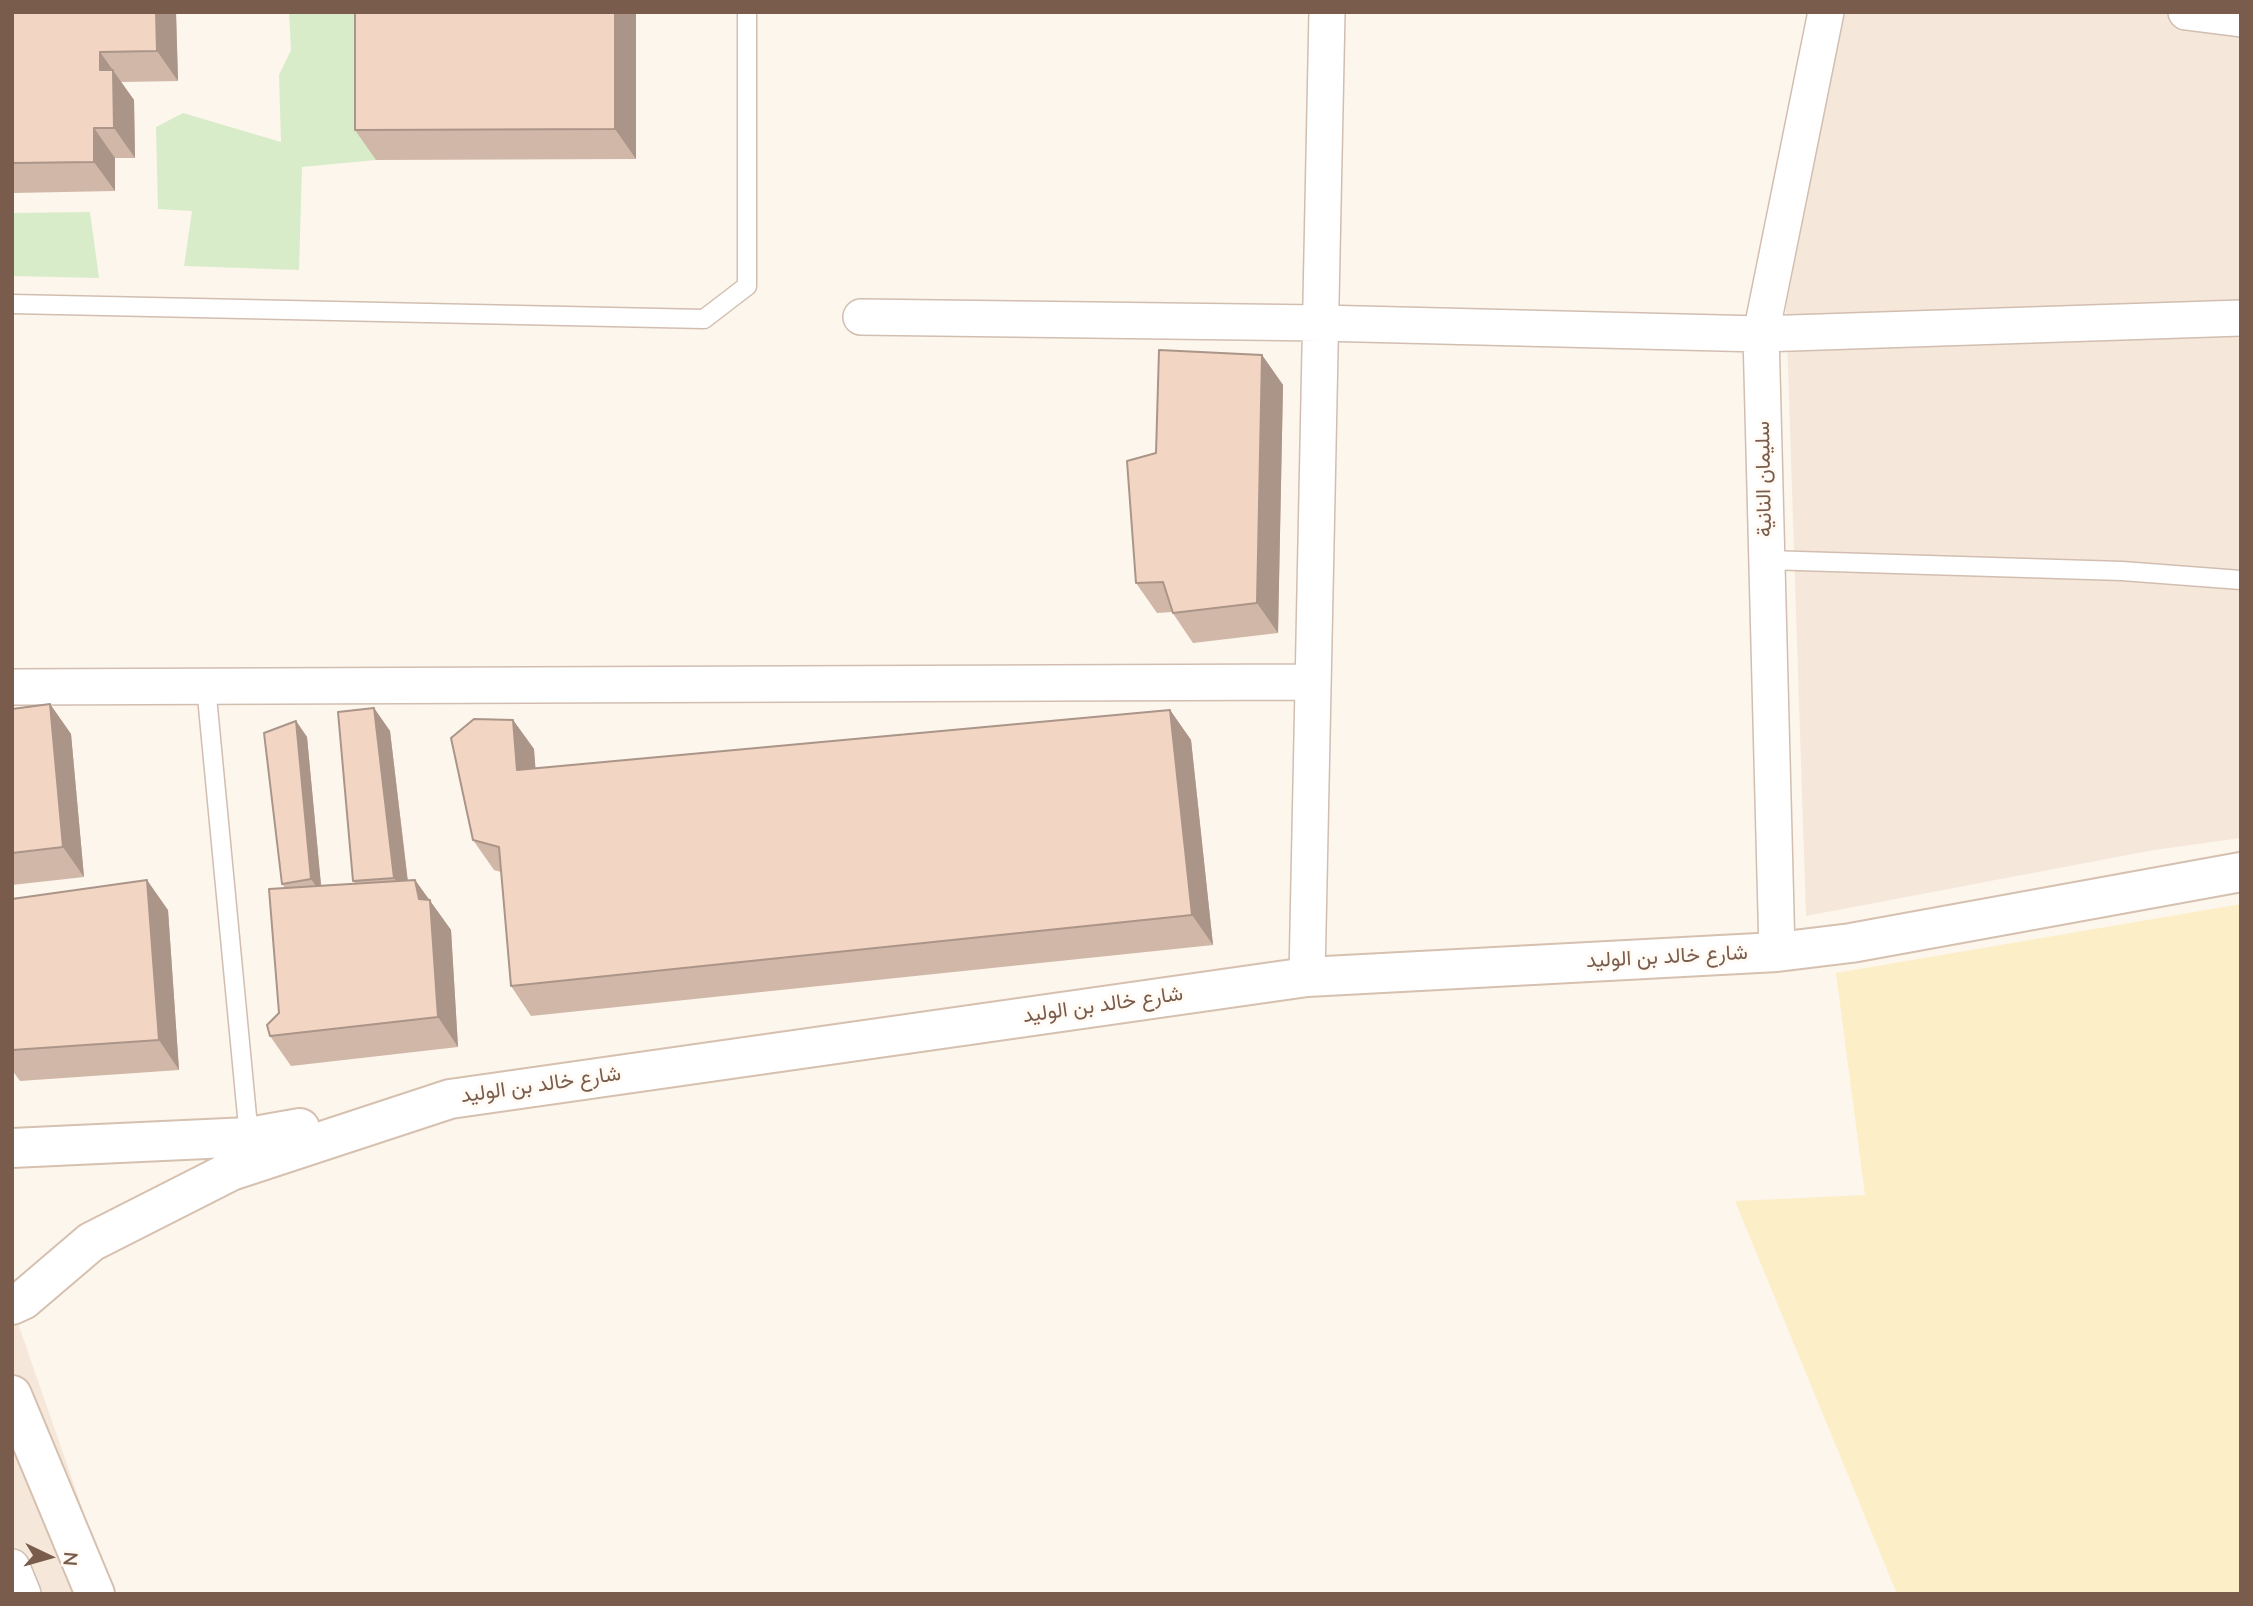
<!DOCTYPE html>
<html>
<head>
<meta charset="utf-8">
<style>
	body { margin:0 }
	#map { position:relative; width:2253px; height:1606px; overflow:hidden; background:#fdf6ec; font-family:"Nunito Sans",sans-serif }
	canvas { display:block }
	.frame { position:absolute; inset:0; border:14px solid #7a5c4d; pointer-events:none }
	.north { position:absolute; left:14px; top:1522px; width:70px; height:70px; -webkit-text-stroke:5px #fffaf3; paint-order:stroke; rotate:95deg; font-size:19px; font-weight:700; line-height:28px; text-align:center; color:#7a5c4d }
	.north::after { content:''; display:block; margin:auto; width:24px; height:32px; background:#7a5c4d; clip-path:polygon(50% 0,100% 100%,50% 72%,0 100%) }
</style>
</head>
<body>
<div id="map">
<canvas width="2253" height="1606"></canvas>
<div class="frame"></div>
<div class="north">N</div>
</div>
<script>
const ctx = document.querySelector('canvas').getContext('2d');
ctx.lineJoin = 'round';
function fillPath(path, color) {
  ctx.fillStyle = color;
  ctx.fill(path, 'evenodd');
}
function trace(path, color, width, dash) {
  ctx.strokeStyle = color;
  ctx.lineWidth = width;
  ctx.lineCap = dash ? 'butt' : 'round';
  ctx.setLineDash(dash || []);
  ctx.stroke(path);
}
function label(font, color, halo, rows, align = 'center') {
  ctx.font = font + ' "Nunito Sans",Vazirmatn,sans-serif';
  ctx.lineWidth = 6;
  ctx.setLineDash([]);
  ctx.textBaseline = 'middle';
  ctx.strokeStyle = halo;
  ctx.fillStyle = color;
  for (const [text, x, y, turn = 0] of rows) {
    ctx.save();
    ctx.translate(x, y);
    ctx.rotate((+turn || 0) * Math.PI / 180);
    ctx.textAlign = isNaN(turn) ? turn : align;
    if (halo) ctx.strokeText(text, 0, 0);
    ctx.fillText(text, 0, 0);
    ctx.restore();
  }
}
fillPath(new Path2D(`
	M1843,12h398v826l-87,12 -348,66 -20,-609z
	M12,1306l100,288h-100z`), '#f5e8da');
fillPath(new Path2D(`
	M289,12h85l2,148 -74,7 -3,103 -115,-4 8,-55 -34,-2 -2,-82 27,-14 98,29 -2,-67 12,-25z
	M90,212l9,66 -87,-2v-63z`), '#d8ecc9');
fillPath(new Path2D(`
	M2241,904v690h-344l-162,-393 130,-6 -29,-222z`), '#fcefc7');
const lane = new Path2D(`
	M12,304l692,15 43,-33v-274
	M1767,560l355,11 119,9
	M206,686l43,451`);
const street = new Path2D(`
	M2186,12l55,7
	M861,317l459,6 441,11 480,-16
	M12,687l1300,-5
	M1777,952l-16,-618 65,-322
	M1307,977l20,-965
	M12,1567l11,27`);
const secondary = new Path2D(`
	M12,1148l237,-11 51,-9
	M12,1305l11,-5 68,-58 140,-71 219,-72 857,-122 470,-25 74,-9 390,-71
	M12,1395l83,199`);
trace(lane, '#d1beb0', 21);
trace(street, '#d1beb0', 38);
trace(secondary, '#d6c0b0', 42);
trace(lane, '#fff', 18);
trace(street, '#fff', 35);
trace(secondary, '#fff', 38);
fillPath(new Path2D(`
	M12,12h164l2,69 -57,1 13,18 1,58h-20v33l-103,2z
	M355,12h281v147l-260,1 -21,-30z
	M1262,355l21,30 -5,248 -85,10 -21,-31 -15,1 -21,-30 20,-130z
	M50,704l21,30 13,143 -72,8v-176z
	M374,708l16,23 18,150 7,-1 36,50 7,117 -167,19 -21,-30 9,-23 6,-125 -3,-4 14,-163 11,16 14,149 35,-2 -3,-3z
	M1170,710l21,30 22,205 -682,71 -20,-30 -10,-114 -7,-2 -21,-30 40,-120 21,29 1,20z
	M12,899l156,11 11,160 -159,11 -8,-11z`), '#d1b7a8');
fillPath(new Path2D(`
	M156,12h20l2,69 -21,-30z
	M615,12h21v147l-21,-30z
	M100,52l34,48 1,58 -21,-30 -14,-58z
	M94,128l21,30v33l-21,-29z
	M1262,355l21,30 -5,248 -21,-30z
	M50,704l21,30 13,143 -21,-30z
	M374,708l16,23 20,170 -16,-23z
	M1170,710l21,30 22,205 -21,-30z
	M513,720l21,29 4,51 -21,-30z
	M296,721l11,16 15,158 -11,-16z
	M147,880l21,30 11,160 -20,-30z
	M415,880l36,50 7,117 -20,-30 -19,-118z`), '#aa9588');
const building = new Path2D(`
	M12,12h144l1,39 -57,1v18h13l1,58h-20v34l-82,1z
	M355,12h260v117l-260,1z
	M1159,350l103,5 -5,248 -84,10 -10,-31 -27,1 -9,-122 29,-8z
	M50,704l13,143 -51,6v-144z
	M374,708l20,170 -41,3 -15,-169z
	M1170,710l22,205 -681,71 -12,-139 -26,-7 -22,-102 23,-19 39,1 4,50z
	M296,721l15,158 -29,5 -18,-151z
	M147,880l12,160 -147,10v-151z
	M415,880l4,19 11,1 8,117 -168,19 -3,-11 12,-12 -10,-124z`);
fillPath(building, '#f3d5c3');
trace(building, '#aa9588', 2);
label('21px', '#7a5c4d', '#fffaf3', [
	["سليمان النانية",1765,479,-91],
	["شارع خالد بن الوليد",1667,958,-3],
	["شارع خالد بن الوليد",1103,1006,-8],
	["شارع خالد بن الوليد",541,1086,-8]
]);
</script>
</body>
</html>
